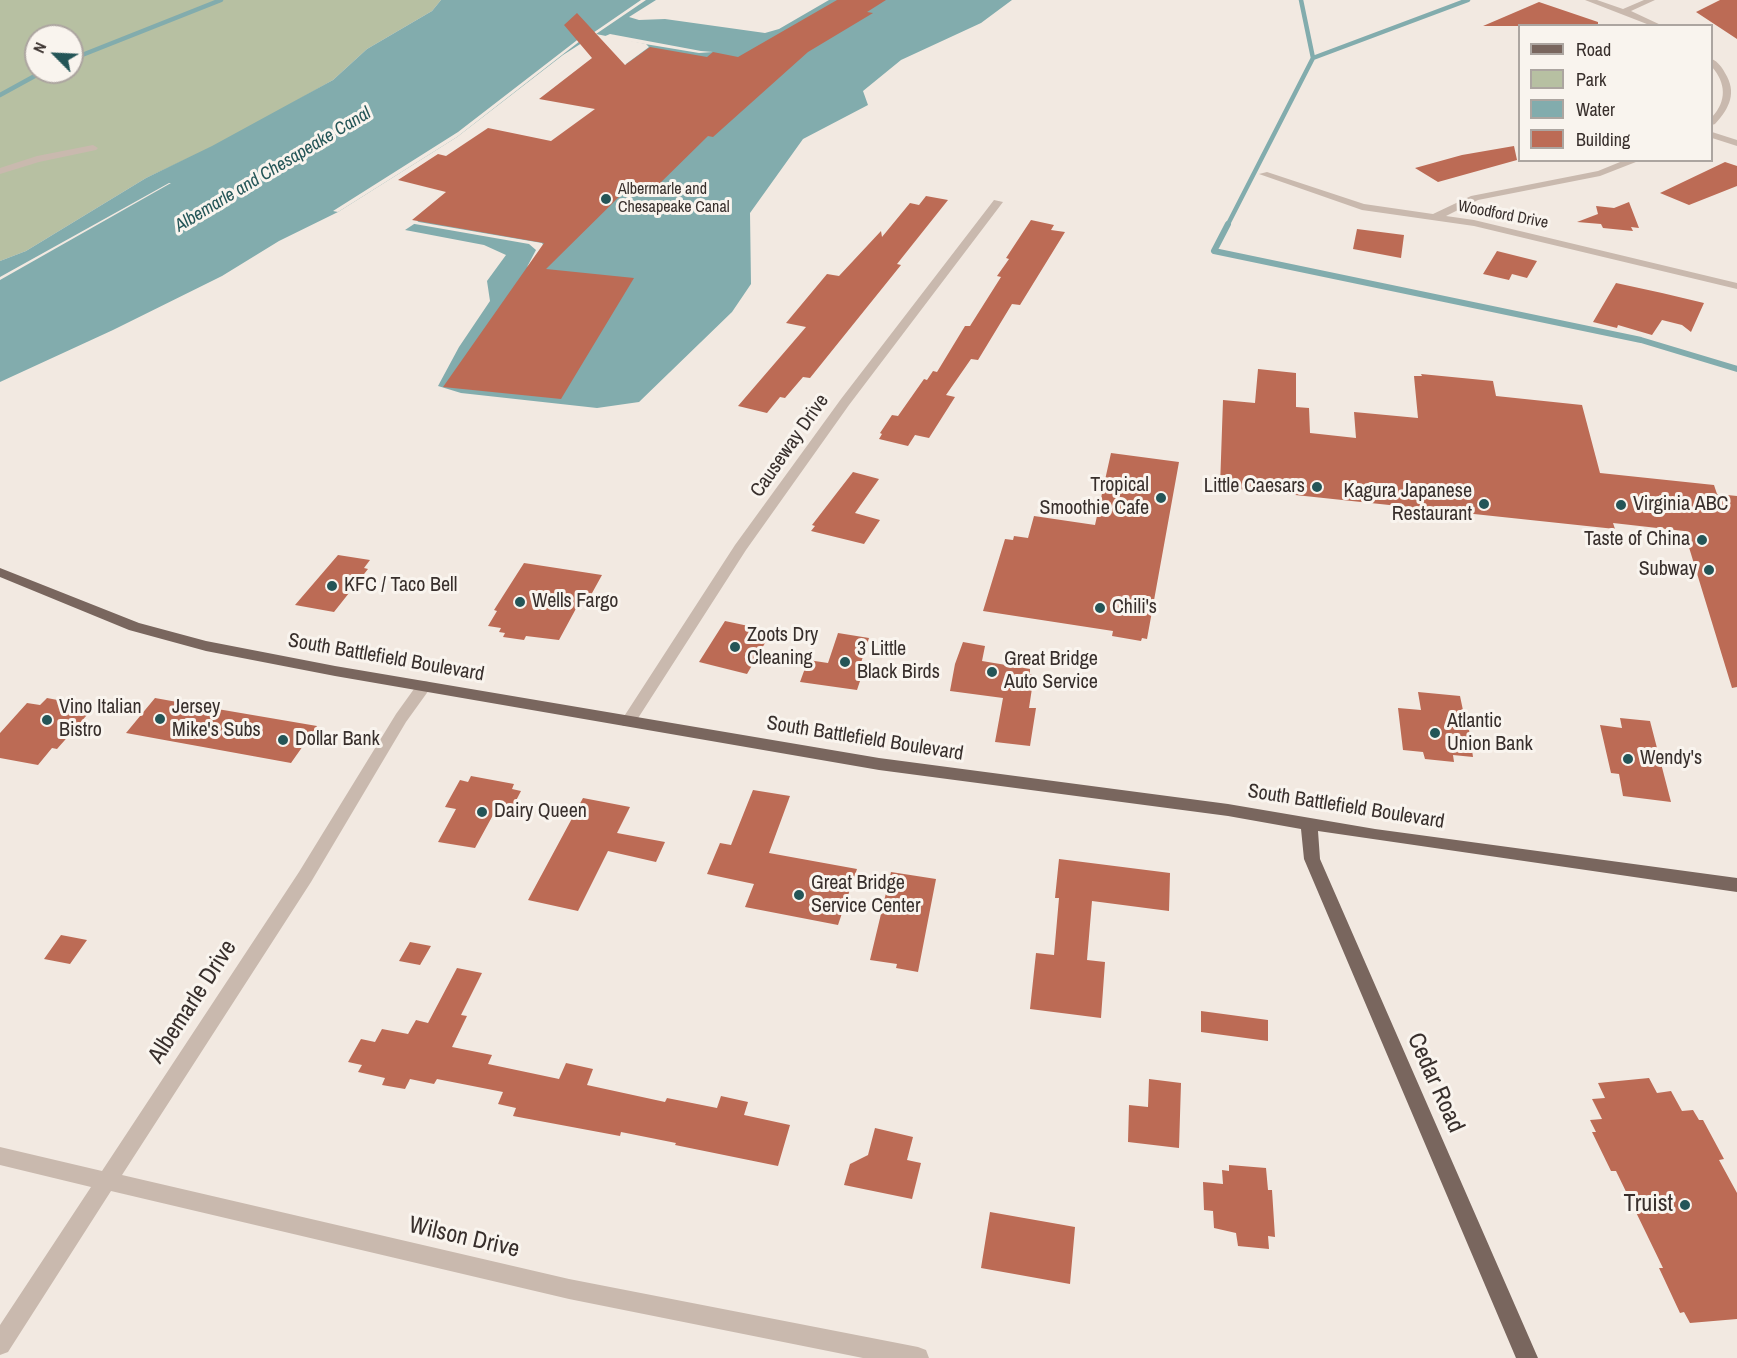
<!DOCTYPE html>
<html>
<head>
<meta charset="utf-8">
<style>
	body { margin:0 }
	#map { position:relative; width:1737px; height:1358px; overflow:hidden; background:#f2e9e1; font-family:"Archivo Narrow",sans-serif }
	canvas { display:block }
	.legend { position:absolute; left:1518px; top:24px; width:195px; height:138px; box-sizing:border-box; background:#f9f4ee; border:2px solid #aca5a0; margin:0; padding:8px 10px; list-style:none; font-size:18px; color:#382f2c }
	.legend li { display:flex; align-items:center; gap:12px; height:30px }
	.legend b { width:30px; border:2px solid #aca5a0 }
	.north { position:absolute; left:24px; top:24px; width:60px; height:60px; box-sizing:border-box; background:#f9f4ee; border:2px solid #aca5a0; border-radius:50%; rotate:294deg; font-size:16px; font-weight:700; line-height:24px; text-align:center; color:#382f2c }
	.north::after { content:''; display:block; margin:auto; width:21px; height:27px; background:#245557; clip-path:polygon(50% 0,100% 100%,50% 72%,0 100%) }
</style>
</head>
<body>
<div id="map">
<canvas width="1737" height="1358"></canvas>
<ul class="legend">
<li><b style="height:8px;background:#79665e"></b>Road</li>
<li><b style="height:16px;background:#b7c0a2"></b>Park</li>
<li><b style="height:16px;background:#82acad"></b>Water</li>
<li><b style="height:16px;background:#bc6b55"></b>Building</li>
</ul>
<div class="north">N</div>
</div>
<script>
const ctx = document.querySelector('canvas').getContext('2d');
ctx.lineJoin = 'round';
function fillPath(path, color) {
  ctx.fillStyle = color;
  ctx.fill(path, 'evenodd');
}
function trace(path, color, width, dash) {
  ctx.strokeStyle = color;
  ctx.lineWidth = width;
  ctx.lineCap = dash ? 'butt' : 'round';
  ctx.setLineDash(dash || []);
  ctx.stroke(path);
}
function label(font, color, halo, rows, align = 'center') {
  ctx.font = font + ' "Archivo Narrow",sans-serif';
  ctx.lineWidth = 6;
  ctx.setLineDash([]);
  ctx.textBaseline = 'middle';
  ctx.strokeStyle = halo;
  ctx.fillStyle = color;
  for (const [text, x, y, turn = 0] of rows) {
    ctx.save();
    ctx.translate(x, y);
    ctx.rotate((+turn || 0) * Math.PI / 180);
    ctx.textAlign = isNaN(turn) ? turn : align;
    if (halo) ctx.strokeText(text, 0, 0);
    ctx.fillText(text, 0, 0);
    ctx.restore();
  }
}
fillPath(new Path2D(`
	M0,0h441l-9,11 -65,38 -34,31 -108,61 -79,37 -120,73 -26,10zM36,36h36v36h-36z`), '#b7c0a2');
fillPath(new Path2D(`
	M441,0h215l-27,17 10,3 26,-1 100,14 14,-4 50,-29h183l-31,23 -80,37 -38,31 5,14 -65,34 -53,74 1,71 -19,28 -93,90 -42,6 -136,-15 -23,-7 21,-39 31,-46 -3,-20 19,-26 -22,-10 -79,-15 68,-45 81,-5 99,-111 -27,-5 23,-17 -3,-3 -50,-10 -33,21 -106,82 -119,75 -59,29 -57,35 -109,54 -113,52v-121l26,-10 120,-73 66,-32 121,-66 34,-31 65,-38z`), '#82acad');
fillPath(new Path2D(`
	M641,0h5l-50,34 -16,7 -123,96 -119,75 -5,-1 125,-79 127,-98 5,1z
	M610,34l91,17 12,1 -14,1 -96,-16z
	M169,183h2l-171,97v-3z
	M413,221l129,22 4,7 -19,17 9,-17 -7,-6 -120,-21z`), '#f2e9e1');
trace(new Path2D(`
	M1313,58l155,-58
	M72,59l149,-59
	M0,95l42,-23
	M1227,226l86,-168 -12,-58`), '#82acad', 4.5);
trace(new Path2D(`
	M1228,224l-14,27 427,89 96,29`), '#82acad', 6);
fillPath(new Path2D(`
	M837,0h49l-19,12 6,1 -65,39 -95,85 -5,-1 -59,58 -23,-4 -80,79 88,9 -73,121 -118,-12 101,-144 -132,-23 34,-28 -48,-12 40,-26 8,2 42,-28 63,13 44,-32 -56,-10 53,-41 -28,-33 13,-12 48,52 25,-18 57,10 6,-5 25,5z
	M1720,0h17v39l-41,-27z
	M1539,2l59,20v4h-115z
	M1514,146l3,14 -79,22 -23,-14 47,-13z
	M1725,162l12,4v20l-48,19 -29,-12z
	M926,196l22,4 -51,64 4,1 -91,113 -7,-1 -18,21 -5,-1 -13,16 -29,-7 68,-79 -20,-4 41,-49 12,2 42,-45 1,6 28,-34 9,2z
	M1629,202l10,26 -8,-1 2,4 -30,-3 -2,-4 -24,-2 21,-8 -2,-8 18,2z
	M1031,220l23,5 -3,5 14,2 -45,73 -8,-1 -34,56 -7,-1 -25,36 9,2 -26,41 -14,-3 -7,11 -29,-7 3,-5 -2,-1 12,-18 6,1 26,-37 3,1 6,-9 4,1 28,-46h5l31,-49 -4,-1 12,-17 -3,-1z
	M1357,229l47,6 -3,23 -48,-9z
	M1497,251l40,10 -10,17 -15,-4 -3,6 -26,-6z
	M1616,283l46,10 42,10 -13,29 -9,-7 -20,-5 -10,15 -34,-10 -1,3 -24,-6z
	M1258,369l38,4v34l13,1 1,25 46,5 -2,-26 64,6 -4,-42h8l-1,-2 72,7 3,15 86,9 18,68 114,12 3,9 20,2v191l-5,1 -48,-157 -71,-8 2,6 -395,-42 3,-87 32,3z
	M1111,453l68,9 -32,177 -5,-1 -1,3 -29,-5 1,-5 -130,-20 22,-72 8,1 1,-4 14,2 6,-22 61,9z
	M853,472l26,7 -24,34 25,7 -16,24 -53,-13 4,-5 -3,-1z
	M338,555l32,5 -6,8 4,1 -34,43 -39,-7z
	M524,563l78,12 -16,29 -7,-1 -20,37 -33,-4 -2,4 -21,-3 2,-4 -6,-1 2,-4 -13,-2 9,-15 -3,-1z
	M725,621l47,10 -25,43 -48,-12z
	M838,633l31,5 -10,31h5l-7,21 -57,-8 8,-22 20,3z
	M963,642l22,4 -3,15 48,8v5l4,1 -5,33h7l-6,38 -35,-4 8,-44 -53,-7 5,-27z
	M1418,692l42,4 4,19 3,1 6,41 -20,-2 1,7 -29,-3 -2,-7 -20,-2 -5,-42 23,2z
	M47,698l47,9 -37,42 -5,-1 -14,17 -38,-7v-25l27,-30 13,2z
	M155,698l39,7 123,21 -26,37 -165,-30z
	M1620,718l30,3 21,81 -48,-6 -4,-22 -8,-1 -11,-48 22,3z
	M471,776l43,8 -2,5 9,2 -14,27 -14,-3 -18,33 -37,-6 18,-33 -11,-2 15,-27 8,2z
	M753,790l37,6 -21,57 88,16 -19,56 -93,-18 9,-23 -47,-10 13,-31 11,2z
	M583,798l47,9 -13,26 48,9 -9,20 -48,-11 -30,60 -50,-11z
	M1059,859l111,14 -1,38 -77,-10 -5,59 18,2 -4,56 -71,-9 6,-56 18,2 5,-57h-4z
	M891,872l45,7 -18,93 -22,-4 1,-4 -27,-4z
	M61,935l26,5 -17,24 -26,-5z
	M410,942l21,4 -11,19 -21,-4z
	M457,968l25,5 -21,42 6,1 -15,31 40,8 -4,9 71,15 7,-16 27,6 -6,16 78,17 2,-4 50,10 4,-12 27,6 -4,13 46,10 -12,41 -103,-21 1,-2 -55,-11 -1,4 -107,-20 3,-8 -18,-4 5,-12 -66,-13 -3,5 -24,-5 -5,10 -23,-4 3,-7 -27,-6 4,-7 -14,-3 13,-23 14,3 7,-13 26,5 8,-14 12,3z
	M1201,1011l67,9v21l-67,-9z
	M1649,1078l8,15 14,-2 11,20 11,-1 6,10h4l21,39 -5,1 18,33v126l-47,4 -6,-11 -4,1 -21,-45h4l-47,-97h-5l-19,-39h4l-6,-12 12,-1 -10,-20 13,-1 -7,-15z
	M1149,1079l32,4 -2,65 -51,-6 1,-37 19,2z
	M875,1128l38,9 -6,23 14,3 -9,36 -68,-14 6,-21 18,-9z
	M1229,1165l37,3 2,22h4l3,47 -7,-1 1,13 -31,-3 -2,-13 -22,-5 -1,-17 -9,-1 -1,-28 20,2 -1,-14 7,1z
	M990,1212l85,15 -5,57 -89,-16z`), '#bc6b55');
fillPath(new Path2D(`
	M1585,0h12l26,9 21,-9h11l-24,11 32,15h-11z
	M1712,59c6,3 10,8 13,14 12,19 5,35 -10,51l-3,1v-8c15,-16 14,-34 0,-50z
	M1712,132l25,8v6l-25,-8z
	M93,145l5,3 -2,2 -57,12 -39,12v-6l37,-12z
	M1625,160h16l-41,16 -122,24 -32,16 28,4 263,63v6l-263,-63 -112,-16 -103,-36 8,-2 97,32 69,10 38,-18 127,-25z
	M994,200l9,2 -154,203 -103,145 -113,176h-10l-3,-4 3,-4 112,-173 106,-146z
	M424,681l5,1 3,4 -3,4 -23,32 -95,160 -189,293 447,104 349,68 8,3 3,8h-66l-294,-59 -458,-108 -103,161 -8,3v-30l91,-138 -91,-22v-18l102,24 197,-299 97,-158 23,-32z`), '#c9b9ae');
fillPath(new Path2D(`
	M0,568l139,55 67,18 129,25 544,92 349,46 147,25 362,49v14l-419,-61 2,28 218,499h-22l-212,-499 -3,-30 -73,-13 -349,-46 -544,-94 -129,-25 -77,-21 -129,-53z`), '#79665e');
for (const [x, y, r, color] of [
	[606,199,6,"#245557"],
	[1317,487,6,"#245557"],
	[1161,498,6,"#245557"],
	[1484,504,6,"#245557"],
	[1621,505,6,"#245557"],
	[1702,540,6,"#245557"],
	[1709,570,6,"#245557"],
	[332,586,6,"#245557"],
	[520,602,6,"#245557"],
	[1100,608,6,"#245557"],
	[735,647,6,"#245557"],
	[845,662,6,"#245557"],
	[992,672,6,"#245557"],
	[160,719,6,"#245557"],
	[47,720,6,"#245557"],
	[1435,733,6,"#245557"],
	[283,740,6,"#245557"],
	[1628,759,6,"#245557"],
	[482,812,6,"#245557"],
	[799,895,6,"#245557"],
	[1685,1205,6,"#245557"]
]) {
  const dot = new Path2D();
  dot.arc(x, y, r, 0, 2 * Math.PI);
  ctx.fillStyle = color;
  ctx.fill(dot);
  trace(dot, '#f9f4ee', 2);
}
label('16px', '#382f2c', '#f9f4ee', [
	["Albermarle and",618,190],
	["Chesapeake Canal",618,208]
], 'left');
label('16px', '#382f2c', '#f9f4ee', [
	["Woodford Drive",1503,215,11]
]);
label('italic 18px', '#245557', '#f9f4ee', [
	["Albemarle and Chesapeake Canal",273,170,-31]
]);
label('20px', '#382f2c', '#f9f4ee', [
	["Causeway Drive",790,446,-55],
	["South Battlefield Boulevard",386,658,10],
	["South Battlefield Boulevard",865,739,9],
	["South Battlefield Boulevard",1346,807,9]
]);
label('20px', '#382f2c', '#f9f4ee', [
	["Tropical",1149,486,"right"],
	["Smoothie Cafe",1149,509,"right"],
	["Little Caesars",1305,487,"right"],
	["Kagura Japanese",1472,492,"right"],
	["Restaurant",1472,515,"right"],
	["Virginia ABC",1633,505],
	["Taste of China",1690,540,"right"],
	["Subway",1697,570,"right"],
	["KFC / Taco Bell",344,586],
	["Wells Fargo",532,602],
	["Chili's",1112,608],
	["Zoots Dry",747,636],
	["Cleaning",747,659],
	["3 Little",857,650],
	["Black Birds",857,673],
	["Great Bridge",1004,660],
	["Auto Service",1004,683],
	["Vino Italian",59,708],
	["Bistro",59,731],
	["Jersey",172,708],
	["Mike's Subs",172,731],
	["Atlantic",1447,722],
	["Union Bank",1447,745],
	["Dollar Bank",295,740],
	["Wendy's",1640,759],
	["Dairy Queen",494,812],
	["Great Bridge",811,884],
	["Service Center",811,907]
], 'left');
label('24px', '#382f2c', '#f9f4ee', [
	["Albemarle Drive",193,1002,-57],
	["Cedar Road",1435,1083,66],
	["Wilson Drive",464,1238,13]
]);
label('24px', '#382f2c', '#f9f4ee', [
	["Truist",1673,1205]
], 'right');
</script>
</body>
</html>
